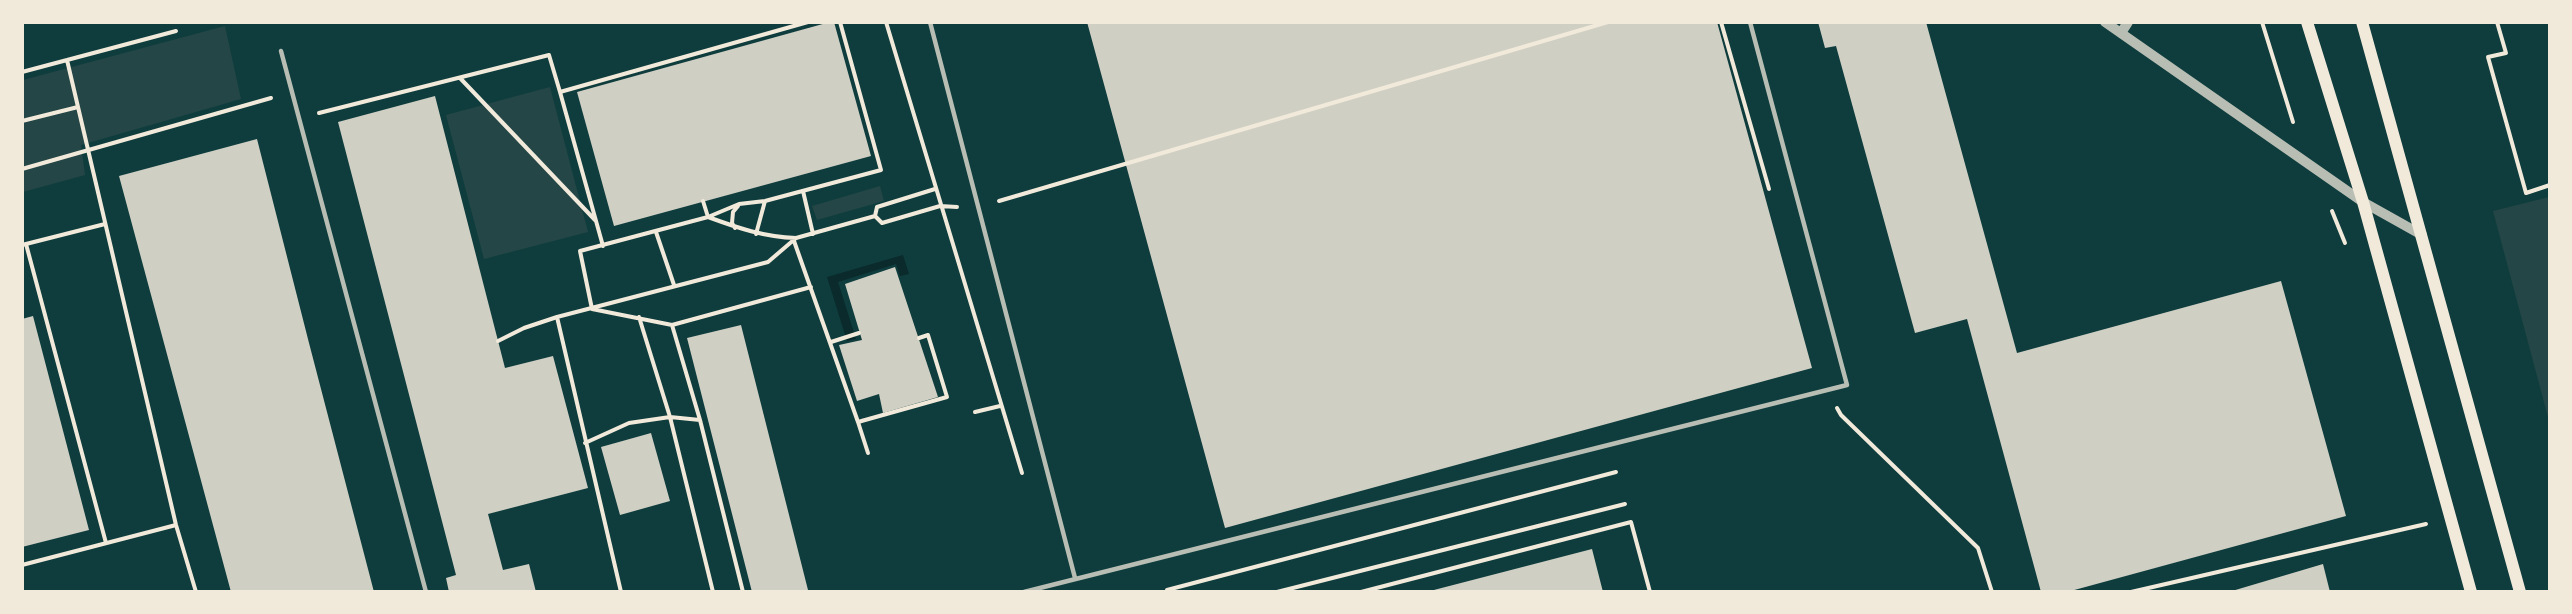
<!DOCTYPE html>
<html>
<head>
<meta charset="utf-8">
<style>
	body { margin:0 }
	#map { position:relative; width:2572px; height:614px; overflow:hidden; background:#0f3d3e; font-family:"Work Sans",sans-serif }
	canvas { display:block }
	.frame { position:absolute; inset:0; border:24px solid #f1e9da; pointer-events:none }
</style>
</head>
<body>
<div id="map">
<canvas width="2572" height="614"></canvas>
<div class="frame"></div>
</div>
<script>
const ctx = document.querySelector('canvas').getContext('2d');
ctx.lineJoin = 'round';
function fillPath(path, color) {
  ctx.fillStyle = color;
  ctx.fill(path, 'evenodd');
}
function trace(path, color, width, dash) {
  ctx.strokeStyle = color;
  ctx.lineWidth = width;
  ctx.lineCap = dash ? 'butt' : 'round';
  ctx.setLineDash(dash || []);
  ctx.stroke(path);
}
fillPath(new Path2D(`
	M225,26l16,73 -160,46 4,30 -62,17v-112z
	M550,87l38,145 -104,27 -38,-144z
	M880,186l4,15 -67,19 -5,-14z
	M2549,197h1l-1,224 -56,-210z`), '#244646');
fillPath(new Path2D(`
	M903,255l6,19 -9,2 -4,-12 -58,18 18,57 -9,2 -20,-64z`), '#0a2a2b');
fillPath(new Path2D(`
	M830,22h4l37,134 -257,70 -37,-134z
	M1087,22h630l95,346 -587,160z
	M1818,22h108l91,331 264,-72 65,235 -279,76h-26l-74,-273 -52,14 -79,-287 -11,2z
	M435,96l70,272 48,-12 35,132 -100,26 15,56 26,-6 7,28h-87l-3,-14 10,-3 -118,-453z
	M257,139l52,204 65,249h-143l-112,-416z
	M895,267l43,130 -55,16 -4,-19 -22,7 -18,-56 23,-5 -17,-56z
	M33,316l56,214 -67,17v-228z
	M741,325l67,265 -4,2h-52l-65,-254z
	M651,433l19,68 -50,14 -19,-68z
	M1592,549l11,43h-173v-1z
	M2323,564l7,28h-98v-1z`), '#cfcfc3');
trace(new Path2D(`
	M886,22l136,451
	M1721,22l48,167
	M2262,22l31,100
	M2497,22l9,31 -18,4 38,136 24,-8
	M67,60l109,465 20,67
	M22,72l154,-41
	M460,78l135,142
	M319,113l230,-58 11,37
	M22,121l56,-14
	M22,169l249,-71
	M803,191l10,43
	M703,201l5,16c30,11 56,20 88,21
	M999,201l609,-179
	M2332,211l13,32
	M875,216l7,7 58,-17 17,1
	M875,216l2,-9 58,-18
	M735,228l-3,-5 1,-11 5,-6
	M656,232l18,53
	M756,234l9,-33
	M794,241l64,181 89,-25 -19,-62 -9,3
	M26,244l80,299
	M22,245l83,-21
	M603,246l-43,-154 248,-70
	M811,287l-139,38 -80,-16 -12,-58 128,-34 31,-13 26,-3 116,-31 -41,-148
	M557,317l64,275
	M639,317l31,100 43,175
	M672,325l28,95 43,172
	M498,341l26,-13 33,-11 211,-55 28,-24 79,-22
	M831,342l28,-9
	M1837,408l4,7 137,133 14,44
	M975,412l25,-6
	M858,422l10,31
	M585,443l44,-20 41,-6 30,3
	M22,565l154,-40
	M1167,590l449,-118
	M1277,592l348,-88
	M1361,592l270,-70 19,70
	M2131,592l295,-68`), '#f1e9da', 4);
trace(new Path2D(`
	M930,22l145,556
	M281,51l145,541
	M1024,592l823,-207 -97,-363`), '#b8beb3', 4.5);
trace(new Path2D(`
	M2105,22l258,180 59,33
	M2121,33l7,-11`), '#b8beb3', 10);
trace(new Path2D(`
	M2307,22l56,180 108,390
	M2362,22l158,570`), '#f1e9da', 12);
</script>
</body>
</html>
